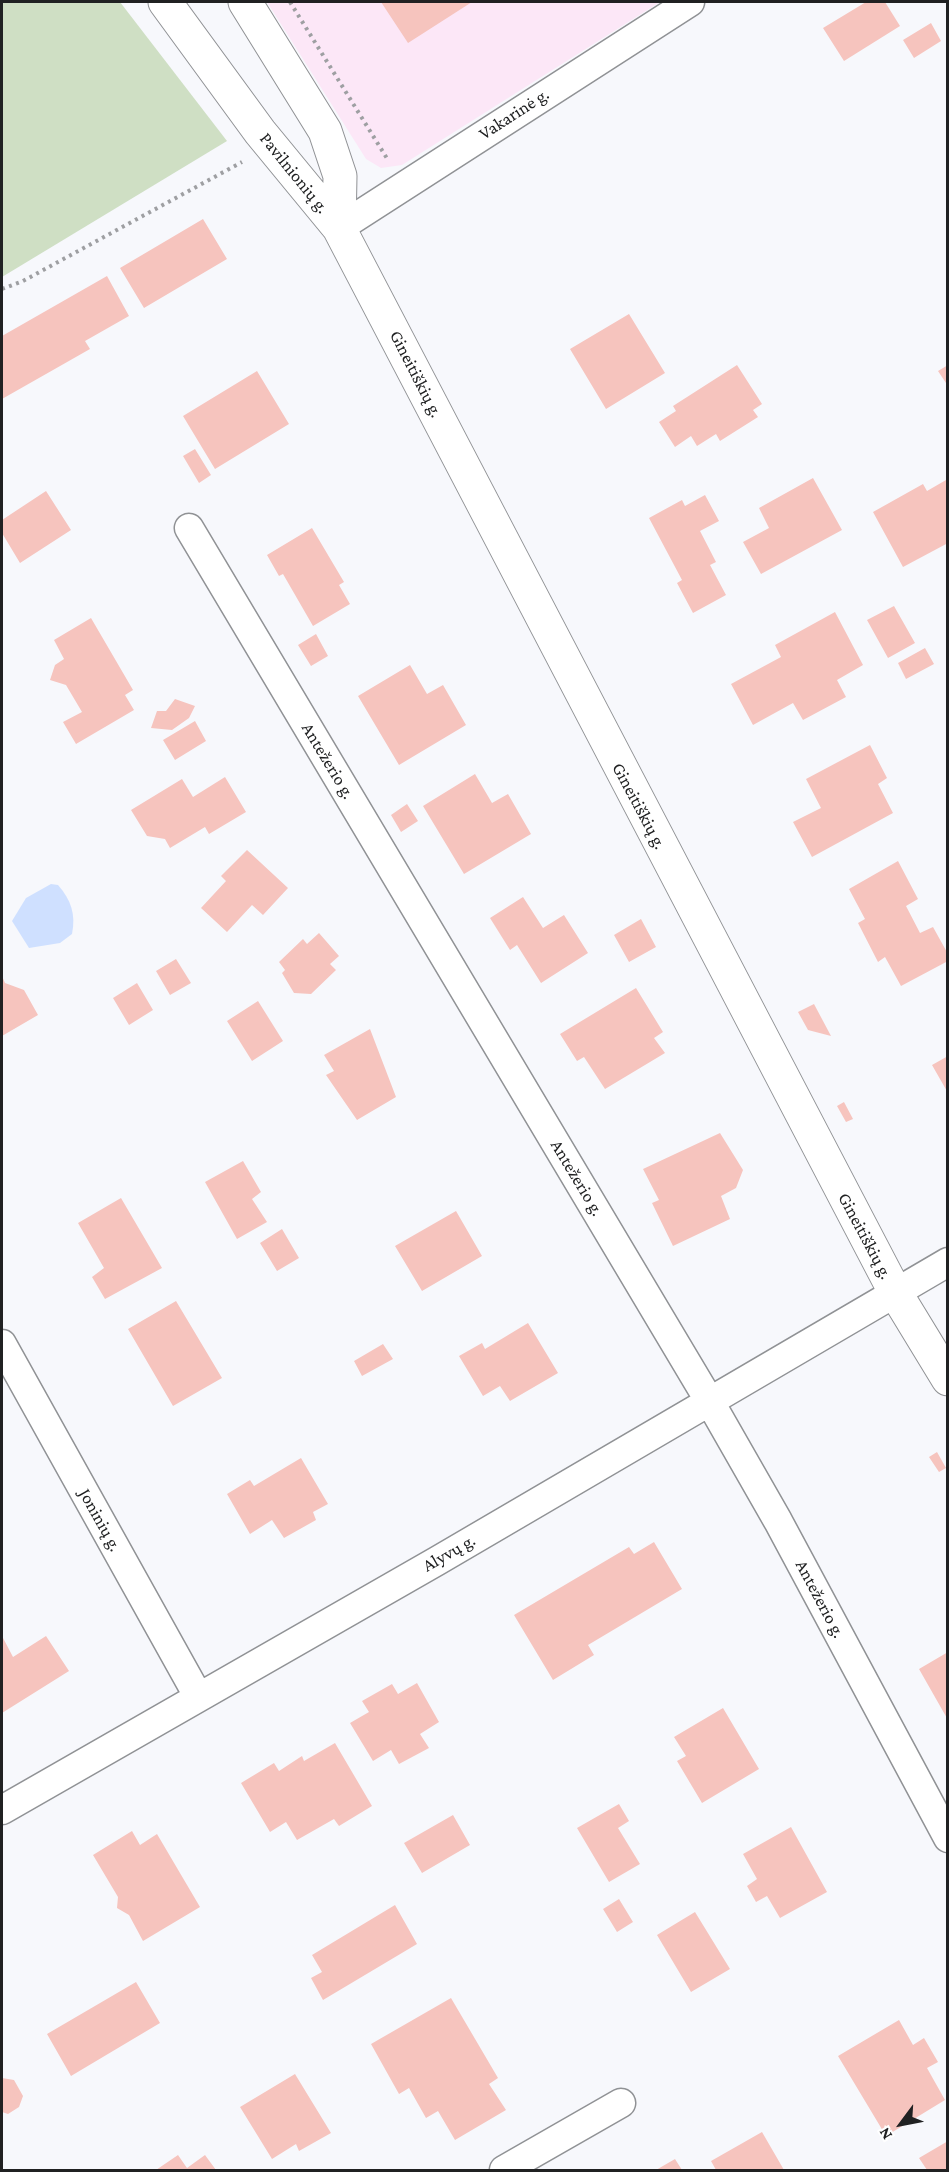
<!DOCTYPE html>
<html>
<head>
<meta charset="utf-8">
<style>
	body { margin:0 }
	#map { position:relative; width:949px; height:2172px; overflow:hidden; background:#f7f8fc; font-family:"Crimson Pro",serif }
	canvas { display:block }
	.frame { position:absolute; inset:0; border:3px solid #202122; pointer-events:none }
	.north { position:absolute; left:871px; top:2094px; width:60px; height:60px; -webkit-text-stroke:4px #fff; paint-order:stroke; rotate:238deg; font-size:16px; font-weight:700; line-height:24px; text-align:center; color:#202122 }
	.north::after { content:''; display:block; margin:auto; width:21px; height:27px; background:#202122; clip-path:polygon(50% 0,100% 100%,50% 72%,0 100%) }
</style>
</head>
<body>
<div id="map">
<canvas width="949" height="2172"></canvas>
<div class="frame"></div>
<div class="north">N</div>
</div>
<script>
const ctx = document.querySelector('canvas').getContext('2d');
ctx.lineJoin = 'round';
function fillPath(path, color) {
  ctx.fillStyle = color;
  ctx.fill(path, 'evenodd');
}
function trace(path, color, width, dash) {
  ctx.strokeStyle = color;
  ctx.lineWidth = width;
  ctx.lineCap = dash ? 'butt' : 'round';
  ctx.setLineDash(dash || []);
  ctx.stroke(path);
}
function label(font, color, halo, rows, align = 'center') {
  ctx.font = font + ' "Crimson Pro",serif';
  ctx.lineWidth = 6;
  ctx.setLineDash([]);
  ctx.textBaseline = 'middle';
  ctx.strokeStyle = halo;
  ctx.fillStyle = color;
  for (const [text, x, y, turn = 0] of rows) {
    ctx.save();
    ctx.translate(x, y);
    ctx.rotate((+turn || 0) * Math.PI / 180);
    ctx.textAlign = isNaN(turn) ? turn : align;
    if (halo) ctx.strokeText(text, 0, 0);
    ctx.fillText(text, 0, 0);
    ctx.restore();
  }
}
fillPath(new Path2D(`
	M267,2h393l-258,163 -21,3 -15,-9z`), '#fce7f7');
fillPath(new Path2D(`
	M2,2h118l107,139 -225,136z`), '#cfdfc4');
fillPath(new Path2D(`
	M51,884l7,1c13,15 18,29 14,49l-12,9 -31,5 -17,-27 14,-23z`), '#cfe0ff');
fillPath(new Path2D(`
	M381,2h91l-64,41z
	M866,2h19l15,24 -56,35 -21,-33z
	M931,23l10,18 -27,17 -11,-18z
	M203,219l24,40 -83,49 -24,-40z
	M107,276l22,40 -44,25 5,8 -88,50v-63z
	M629,314l36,59 -59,36 -36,-60z
	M737,365l25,39 -9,6 5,7 -38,24 -4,-7 -19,12 -6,-10 -16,11 -16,-25 17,-11 -3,-5z
	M948,365v21l-10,-15z
	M257,371l32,53 -74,45 -32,-53z
	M195,449l16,26 -12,8 -16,-27z
	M813,478l29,52 -81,44 -18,-32 26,-14 -10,-20z
	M946,480l2,63 -45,24 -30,-55 50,-28 4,7z
	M46,491l25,39 -51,33 -18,-30v-13z
	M705,495l14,26 -19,10 16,31 -6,3 16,30 -33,18 -16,-30 5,-3 -33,-62 33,-18 3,6z
	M312,528l32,54 -5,3 11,19 -37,22 -30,-52 -4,2 -12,-21z
	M894,606l21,37 -27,15 -21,-38z
	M835,612l28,53 -26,15 9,17 -43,23 -10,-17 -40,22 -22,-41 50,-27 -6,-12z
	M91,618l42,72 -8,5 9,15 -58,34 -13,-22 19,-10 -16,-27 -16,-5 5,-15 9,-6 -10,-19z
	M316,634l12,22 -17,10 -13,-21z
	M925,648l9,16 -28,15 -8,-16z
	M410,665l17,29 16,-9 23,40 -67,40 -41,-69z
	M175,699l20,7 -6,12 -17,12 -21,-2 6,-17h9z
	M195,721l11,20 -31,19 -12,-20z
	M870,745l17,33 -9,6 15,29 -81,44 -19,-35 28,-14 -15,-29z
	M475,774l17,29 16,-9 23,40 -67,40 -41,-68z
	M225,777l21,35 -37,22 -4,-7 -35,21 -5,-9 -18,-3 -16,-26 51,-31 11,18z
	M407,804l11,17 -17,11 -10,-17z
	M247,850l41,38 -25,27 -11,-10 -25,27 -26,-24 25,-27 -5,-5z
	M898,861l20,38 -12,7 14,27 13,-6 15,27v7l-47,25 -16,-29 -7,5 -20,-39 7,-4 -16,-30z
	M523,897l20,31 21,-13 24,38 -47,30 -24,-38 -7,5 -20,-32z
	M641,919l15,28 -27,15 -15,-27z
	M319,933l20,23 -9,8 6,6 -25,24 -17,-1 -12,-20 3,-3 -6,-8 24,-23 4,5z
	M176,959l15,24 -21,12 -14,-24z
	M2,976l3,7 19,7 14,25 -36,21z
	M137,983l16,27 -24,15 -16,-27z
	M636,988l27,44 -9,6 11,15 -60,36 -21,-32 -7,4 -17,-27z
	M258,1001l25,40 -31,20 -25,-40z
	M814,1004l17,32 -23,-6 -10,-18z
	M370,1029l26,68 -39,23 -31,-45 8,-4 -10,-16z
	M948,1056v37l-16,-28z
	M844,1102l9,17 -7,3 -9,-16z
	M720,1133l23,37 -7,18 -15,8 9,23 -57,27 -21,-43 7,-3 -16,-31z
	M243,1161l18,31 -9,7 15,23 -30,17 -32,-57z
	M121,1198l41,70 -57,31 -13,-22 12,-9 -26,-45z
	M456,1211l26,45 -60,35 -27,-45z
	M282,1229l17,29 -22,13 -17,-28z
	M176,1301l46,77 -49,28 -45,-77z
	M528,1323l30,50 -48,28 -10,-15 -17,10 -24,-40 23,-13 3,6z
	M383,1344l10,15 -31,17 -8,-15z
	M937,1452l9,16 -7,4 -10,-15z
	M301,1458l27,46 -15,8 3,8 -32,18 -12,-18 -22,14 -23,-40 23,-14 4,6z
	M654,1542l28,47 -94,56 6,10 -41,25 -39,-65 115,-68 5,7z
	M2,1636l11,21 33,-21 23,35 -67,42z
	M948,1652v68l-29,-51z
	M417,1683l22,39 -19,12 9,14 -30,16 -8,-14 -18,11 -23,-38 19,-11 -7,-11 30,-17 6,10z
	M723,1708l36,61 -57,34 -25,-42 9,-5 -12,-19z
	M335,1743l37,63 -33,20 -5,-7 -37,21 -11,-18 -16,10 -29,-49 33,-20 5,8 23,-15 2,5z
	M619,1804l10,17 -11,7 22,36 -31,18 -32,-54z
	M453,1815l17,30 -48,28 -18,-30z
	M791,1827l36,65 -47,26 -13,-22 -11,6 -9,-16 10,-7 -14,-25z
	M132,1831l8,14 17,-11 43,73 -57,34 -14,-26 -12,-7 1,-11 -25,-42z
	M619,1899l14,23 -16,10 -14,-23z
	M395,1905l22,39 -94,56 -12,-22 11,-6 -10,-17z
	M695,1912l35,57 -39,23 -34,-57z
	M136,1982l24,41 -89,53 -24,-42z
	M451,1998l47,80 -9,6 17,26 -51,30 -17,-29 -12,7 -17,-30 -10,6 -28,-50z
	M899,2020l14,25 11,-7 14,24 -11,6 18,32 -59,36 -48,-80z
	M295,2074l36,59 -32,18 -3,-7 -24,15 -32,-52z
	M2,2078l12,2 9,16 -4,11 -11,7 -6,-2z
	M762,2132l22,38h-68l-5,-9z
	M948,2141v29h-21l-8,-12z
	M178,2155l9,13 18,-13 11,15h-60z
	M675,2159l7,11h-26z`), '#f6c4be');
const street = new Path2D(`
	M339,228l351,-226
	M189,528l521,874 68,119 170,317
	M2,1344l196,352
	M2,1810l435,-249 511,-299
	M504,2170l117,-67`);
const secondary = new Path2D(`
	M165,2l95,130 79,96 556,1064 53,87
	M245,2l80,129 15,45 -1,52`);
trace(street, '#909295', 31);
trace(secondary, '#909295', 35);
trace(new Path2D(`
	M290,2l98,158
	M2,289l21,-8 219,-119`), '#9e9fa2', 4, [3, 4.5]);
trace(street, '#fff', 28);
trace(secondary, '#fff', 33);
label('18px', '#202122', '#fff', [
	["Vakarinė g.",514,114,-33],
	["Pavilnionių g.",294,173,51],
	["Gineitiškių g.",416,374,63],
	["Antežerio g.",328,761,59],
	["Gineitiškių g.",639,806,62],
	["Antežerio g.",577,1178,59],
	["Gineitiškių g.",865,1236,62],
	["Joninių g.",100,1520,61],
	["Alyvų g.",449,1553,-30],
	["Antežerio g.",820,1599,62]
]);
</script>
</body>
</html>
